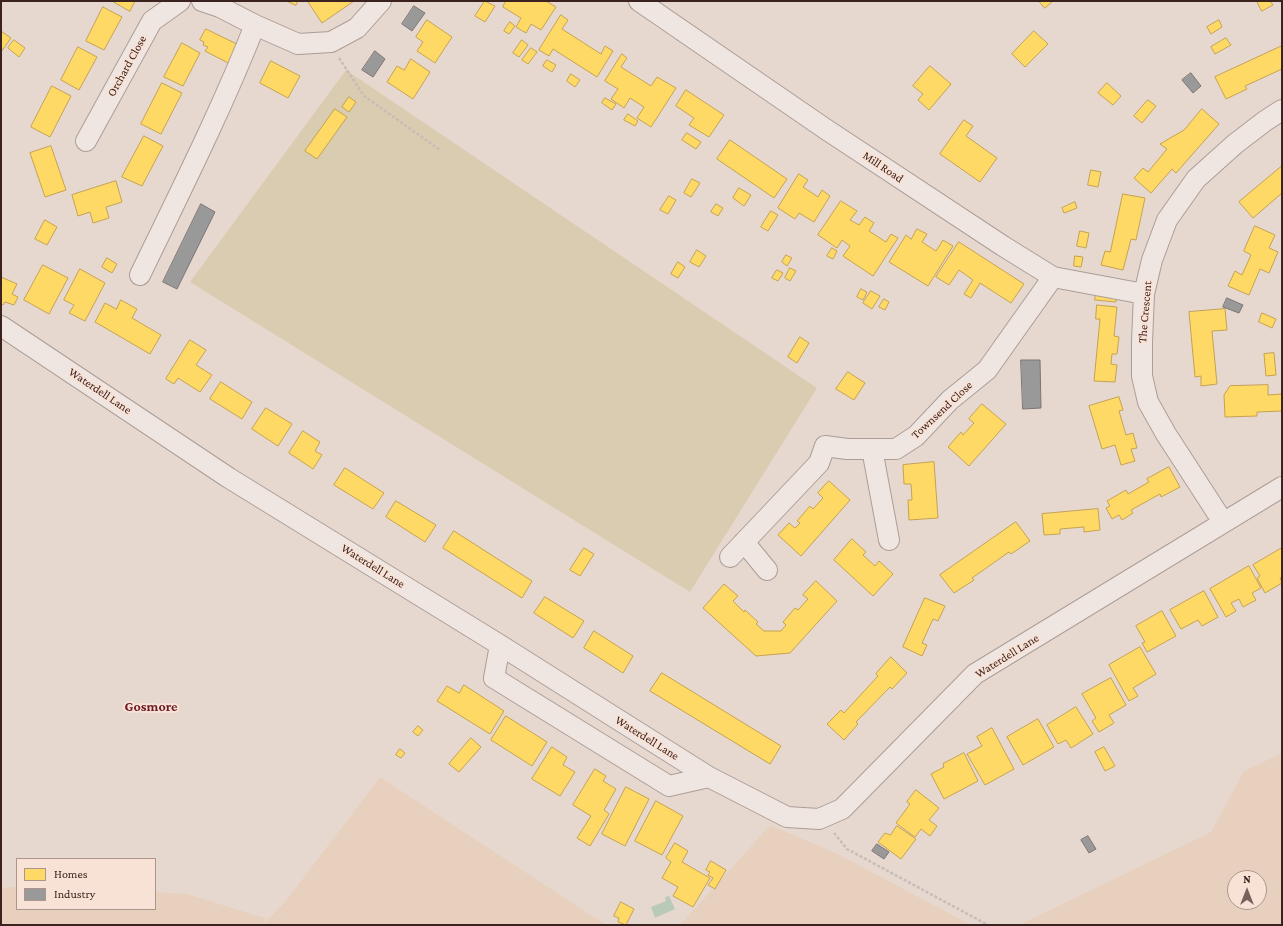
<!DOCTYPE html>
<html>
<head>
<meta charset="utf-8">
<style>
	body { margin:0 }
	#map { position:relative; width:1283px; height:926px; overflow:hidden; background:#e7d8cf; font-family:"Crimson Pro",serif }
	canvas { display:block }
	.frame { position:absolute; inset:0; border:2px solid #3c221e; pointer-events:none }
	.legend { position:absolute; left:16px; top:858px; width:140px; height:52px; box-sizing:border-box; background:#f8e1d5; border:1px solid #ad958c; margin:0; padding:5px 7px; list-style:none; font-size:12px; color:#3c221e }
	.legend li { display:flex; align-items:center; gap:8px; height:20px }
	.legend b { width:20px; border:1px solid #ad958c }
	.north { position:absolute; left:1227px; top:870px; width:40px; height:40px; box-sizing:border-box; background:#f8e1d5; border:1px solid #ad958c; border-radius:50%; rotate:0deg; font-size:11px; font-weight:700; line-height:16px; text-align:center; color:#3c221e }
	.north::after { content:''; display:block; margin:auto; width:14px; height:18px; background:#78625c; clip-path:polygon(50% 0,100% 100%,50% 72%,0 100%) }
</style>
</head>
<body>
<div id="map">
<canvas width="1283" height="926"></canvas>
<div class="frame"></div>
<ul class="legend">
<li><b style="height:11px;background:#ffd966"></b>Homes</li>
<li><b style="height:11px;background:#999"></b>Industry</li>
</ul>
<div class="north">N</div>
</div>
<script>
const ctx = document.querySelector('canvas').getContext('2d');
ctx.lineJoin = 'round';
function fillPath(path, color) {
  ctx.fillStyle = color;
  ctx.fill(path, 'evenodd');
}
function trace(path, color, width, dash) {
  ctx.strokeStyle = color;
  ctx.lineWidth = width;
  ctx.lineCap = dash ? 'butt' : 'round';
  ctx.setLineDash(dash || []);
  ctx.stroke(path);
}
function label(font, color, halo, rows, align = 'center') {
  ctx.font = font + ' "Crimson Pro",serif';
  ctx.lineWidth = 4;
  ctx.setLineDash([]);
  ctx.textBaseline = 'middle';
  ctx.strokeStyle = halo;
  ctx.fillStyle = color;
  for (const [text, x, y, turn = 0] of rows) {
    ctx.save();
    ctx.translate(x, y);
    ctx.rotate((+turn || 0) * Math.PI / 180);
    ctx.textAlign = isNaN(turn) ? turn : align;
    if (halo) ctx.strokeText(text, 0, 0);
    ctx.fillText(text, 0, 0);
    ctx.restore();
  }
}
fillPath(new Path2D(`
	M1282,753v172h-259l-2,-1 190,-92 33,-61zM1235,878h24v24h-24z
	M380,777l226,148h-605v-37l12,-1h4v22h138v-17l32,2 78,24 -1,5 21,-21z
	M770,825l70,30 131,70h-291z`), '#e7d1be');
fillPath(new Path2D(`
	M346,70l471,318 -127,204 -500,-310z`), '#daccb1');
fillPath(new Path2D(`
	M669,896l6,13 -20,9 -4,-11 15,-6 -1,-4z`), '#bacaba');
const homes = new Path2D(`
	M112,1h23l-5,10z
	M287,1h11l-2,4z
	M310,1h44l-32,22 -14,-21z
	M485,1l10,5 -10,16 -10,-6z
	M506,1h40l10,6 -15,23 -10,-6 -5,9 -10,-6 5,-9 -18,-11z
	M1039,1h14l-8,7z
	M1257,1h13l3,4 -11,6z
	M103,7l19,10 -18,33 -18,-9z
	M561,15l7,5 -6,9 39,25 4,-8 8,5 -16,26 -44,-28 -4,7 -10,-6z
	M427,20l25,17 -17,26 -18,-12 6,-9 -7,-5z
	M1219,20l3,7 -11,7 -4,-7z
	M510,22l5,4 -6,8 -5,-3z
	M206,29l37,18 -9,19 -29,-15 3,-4 -5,-2 1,-3 -4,-2z
	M1,31l10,7 -10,14z
	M1034,31l14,13 -23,23 -13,-13z
	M1226,38l5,7 -16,9 -4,-7z
	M14,40l11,8 -6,9 -11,-9z
	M522,40l6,5 -9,12 -6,-4z
	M182,43l18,10 -17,33 -19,-9z
	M1282,46v23l-37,17 2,3 -21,10 -11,-22z
	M78,47l19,10 -18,33 -18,-10z
	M531,48l6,4 -9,12 -6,-4z
	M622,54l5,4 -6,9 30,19 6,-9 19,11 -25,39 -14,-9 7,-11 -14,-9 -6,10 -13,-9 7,-10 -13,-8z
	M411,59l19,13 -17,27 -26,-17 10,-16 7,4z
	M547,60l9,5 -4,7 -9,-6z
	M271,61l29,15 -12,22 -28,-15z
	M930,66l21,18 -22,26 -11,-10 5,-6 -10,-8z
	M571,74l9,6 -5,7 -8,-6z
	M162,83l20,10 -21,41 -20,-10z
	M1107,83l14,13 -8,9 -15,-12z
	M52,86l19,10 -21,41 -19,-10z
	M686,90l38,25 -15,22 -20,-12 5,-7 -18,-12z
	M349,97l7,5 -7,10 -7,-5z
	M605,98l11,6 -4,6 -10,-7z
	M1148,100l8,6 -14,17 -8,-7z
	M335,109l12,8 -30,42 -12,-8z
	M1202,109l17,15 -43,49 -4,-4 -21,24 -17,-15 9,-10 5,4 19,-23 -7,-5 24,-14z
	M628,114l10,7 -3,5 -11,-6z
	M964,120l9,6 -7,10 31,22 -17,24 -40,-28z
	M687,133l14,9 -5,7 -14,-9z
	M144,136l19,10 -21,40 -20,-9z
	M730,140l57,39 -13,19 -57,-39z
	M51,146l15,44 -21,7 -15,-44z
	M1282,166v27l-29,25 -14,-16z
	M1091,170l10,2 -3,15 -10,-2z
	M799,174l9,6 -5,7 15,10 4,-7 8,6 -16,26 -15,-9 -4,6 -17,-11z
	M692,179l8,4 -9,14 -7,-4z
	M116,181l6,21 -16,5 3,11 -16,5 -3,-11 -12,4 -6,-21z
	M739,188l12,7 -7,11 -11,-8z
	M1123,194l22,4 -9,42 -5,-1 -8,31 -22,-5 4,-14 5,1z
	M669,196l7,4 -8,14 -8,-4z
	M841,201l16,10 -7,9 9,5 6,-8 9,6 -5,8 17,11 5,-8 7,4 -25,38 -30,-20 7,-10 -8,-6 -5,8 -19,-13z
	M1075,202l2,6 -13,5 -2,-5z
	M716,204l7,4 -5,8 -7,-4z
	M771,211l7,4 -10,16 -7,-4z
	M45,220l12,7 -10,18 -12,-6z
	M1255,226l20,9 -6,13 9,4 -9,21 -9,-4 -11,26 -21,-9 7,-15 7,4 9,-20 -7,-4z
	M917,229l10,5 -5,8 14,9 7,-11 10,6 -25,40 -39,-24 17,-27 5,4z
	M1080,231l9,2 -3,15 -9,-2z
	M959,242l65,42 -13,19 -31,-20 -9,15 -7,-4 9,-14 -14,-10 -10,15 -13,-8z
	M832,248l5,3 -4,8 -6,-3z
	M697,250l9,6 -7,11 -9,-5z
	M786,255l6,3 -5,8 -5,-4z
	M1075,256l8,1 -2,10 -7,-1z
	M107,258l10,6 -5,9 -10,-6z
	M678,262l7,5 -7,11 -7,-4z
	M43,265l25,13 -19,36 -25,-14z
	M790,268l6,3 -6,10 -5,-3z
	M80,269l25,14 -20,38 -16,-8 5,-8 -10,-5z
	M777,270l6,3 -5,8 -6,-3z
	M1,277l16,7 -5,10 6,3 -4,8 -9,-3 -2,3 -2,-1z
	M861,289l6,3 -4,8 -6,-3z
	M871,291l9,5 -8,13 -9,-6z
	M1096,293l21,2 -1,7 -21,-2z
	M884,299l5,3 -4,8 -6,-3z
	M121,300l16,9 -5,9 29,17 -11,19 -55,-32 10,-19 11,6z
	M1097,305l20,2 -3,29 5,1 -2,17h-5l-1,10 6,1 -2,17 -21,-1 6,-62h-4z
	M1225,309l2,21 -15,1 5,53 -16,2v-10l-6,1 -6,-65z
	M1262,313l14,6 -4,9 -13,-6z
	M800,337l9,6 -12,20 -9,-6z
	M190,340l16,10 -10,15 16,10 -12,17 -22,-14 -4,6 -8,-5z
	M1274,353l2,22 -10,1 -2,-22z
	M848,372l17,11 -11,17 -18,-11z
	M221,382l31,20 -10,17 -32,-20z
	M1268,385v10l14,-1v17l-25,1v4l-32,1 -1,-22 6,-9z
	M1119,397l4,13 -4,1 7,24 7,-2 4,15 -6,1 4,12 -14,4 -6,-20 -13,4 -13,-43z
	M982,404l24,20 -37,42 -21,-19 13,-15 2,3 11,-12 -5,-4z
	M266,408l26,16 -14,22 -26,-17z
	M303,431l17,11 -5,9 7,4 -9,14 -24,-16z
	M934,462l4,56 -29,2 -1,-20h4l-1,-16h-7l-1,-19z
	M1169,467l11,20 -19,10 -1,-3 -29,16 2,3 -11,7 -3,-5 -7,4 -6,-11 4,-2 -3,-5 19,-11 2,4 21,-12 -2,-3z
	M345,468l39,25 -11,16 -39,-24z
	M829,481l21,19 -49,56 -23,-21 11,-12 6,5 5,-5 -3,-2 13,-15 3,3 10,-11 -5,-5z
	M396,501l40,24 -11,17 -39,-25z
	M1098,509l2,21 -16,2v-5l-24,2v5l-16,1 -2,-21z
	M1016,522l14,19 -19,13 -2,-2 -37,26 2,2 -20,13 -14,-18z
	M454,531l78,50 -10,17 -79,-50z
	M852,539l14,13 -3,3 12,11 4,-5 14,13 -20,22 -39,-36z
	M584,548l10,6 -14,22 -10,-6z
	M1282,548v29l-2,1 2,5 -17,10 -8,-15 3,-2 -7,-11z
	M1249,566l12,22 -9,5 4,7 -13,7 -4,-8 -8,4 5,8 -10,6 -16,-28z
	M816,581l21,20 -47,52 -34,3 -53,-48 21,-24 14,12 -5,5 11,11 1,-2 13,12 -2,2 8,7h17l5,-6 -3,-3 12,-14 3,2 10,-11 -5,-4z
	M1204,591l14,26 -16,9 -4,-6 -17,9 -11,-19z
	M545,597l39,24 -11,17 -39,-25z
	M925,598l20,8 -7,15 -5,-2 -11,24 5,2 -5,11 -19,-9z
	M1162,611l14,25 -29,16 -5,-9 3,-1 -9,-16z
	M594,631l39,25 -10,17 -39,-25z
	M1140,647l16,27 -23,14 5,8 -9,5 -20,-36z
	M891,657l16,16 -15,16 -2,-2 -34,35 2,2 -14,16 -17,-16 14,-14 3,3 34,-37 -2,-2z
	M662,673l119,73 -11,18 -120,-73z
	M1111,678l15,27 -17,10 5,8 -15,9 -7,-11 4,-3 -14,-24z
	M464,685l40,26 -14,23 -53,-33 10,-15 12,7z
	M1076,707l17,27 -22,14 -5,-8 -8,4 -11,-19z
	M506,716l41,26 -15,24 -41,-26z
	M1038,719l16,28 -31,18 -16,-28z
	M418,726l5,4 -5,6 -5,-4z
	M992,728l22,41 -29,16 -18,-31 15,-8 -5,-9z
	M471,738l10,9 -22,25 -10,-8z
	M552,747l15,10 -4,8 12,7 -15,24 -28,-17z
	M1104,747l11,19 -10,5 -10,-19z
	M400,749l5,4 -4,5 -5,-3z
	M964,753l14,28 -34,18 -13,-25 13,-7 -1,-3z
	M595,769l11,7 -3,5 13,8 -12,21 5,4 -19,32 -13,-8 14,-22 -18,-11z
	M626,787l23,12 -24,47 -23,-12z
	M916,790l23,18 -10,12 8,6 -7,10 -9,-7 -6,8 -19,-14 14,-19 -3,-2z
	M656,801l27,15 -21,39 -27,-14z
	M897,826l19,13 -15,20 -23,-17 7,-9 5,2z
	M675,843l13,8 -6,11 28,16 -17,29 -20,-11 5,-9 -16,-9 9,-16 -5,-4z
	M711,861l15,9 -11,19 -7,-4 5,-7 -5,-3 2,-3 -4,-2z
	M621,902l13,7 -8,16 -8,-3 1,-4 -5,-2z`);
fillPath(homes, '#ffd966');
trace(homes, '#c4a250', 1);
const industry = new Path2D(`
	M414,6l11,7 -13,18 -10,-7z
	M375,51l10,8 -12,18 -11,-7z
	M1191,73l10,13 -8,7 -11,-13z
	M201,204l14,8 -38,77 -14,-7z
	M1227,298l16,7 -4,8 -16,-6z
	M1021,360h19l1,48 -18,1z
	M1088,836l8,13 -7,4 -8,-13z
	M877,844l12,8 -5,7 -12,-8z`);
fillPath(industry, '#999');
trace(industry, '#7d7574', 1);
const minor = new Path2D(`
	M202,1l18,6 35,18 43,19 33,-2 26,-14 24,-27
	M639,1l188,129 176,116 50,31 91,17
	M86,141l66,-120 28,-20
	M140,275c40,-83 81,-164 115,-250
	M1,326l228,152 271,167 209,132 78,40 32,2 23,-10 133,-135 307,-187
	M872,449l17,91
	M1223,522l-57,-88 -18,-32 -6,-26v-34l2,-48 8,-34 15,-40 29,-41 39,-35 30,-23 17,-11
	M744,542l23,28
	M730,557l89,-94 6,-17 22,3h49l20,-13 34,-36 37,-30 66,-93
	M500,645l-6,33 175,108 40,-9`);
trace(minor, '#ac9d97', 22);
trace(new Path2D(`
	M339,58l25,38 76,54
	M834,833l13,16 141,76`), '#c8bcb7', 2.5, [3, 2]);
trace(minor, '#efe6e1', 20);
label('12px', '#3c221e', '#f8e1d5', [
	["Orchard Close",127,66,-61],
	["Mill Road",883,167,34],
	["The Crescent",1145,312,-85],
	["Waterdell Lane",100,391,34],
	["Townsend Close",942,410,-43],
	["Waterdell Lane",373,566,32],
	["Waterdell Lane",1007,656,-32],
	["Waterdell Lane",647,738,32]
]);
label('bold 14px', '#6b1b26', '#f8e1d5', [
	["Gosmore",151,707]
]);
</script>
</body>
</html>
